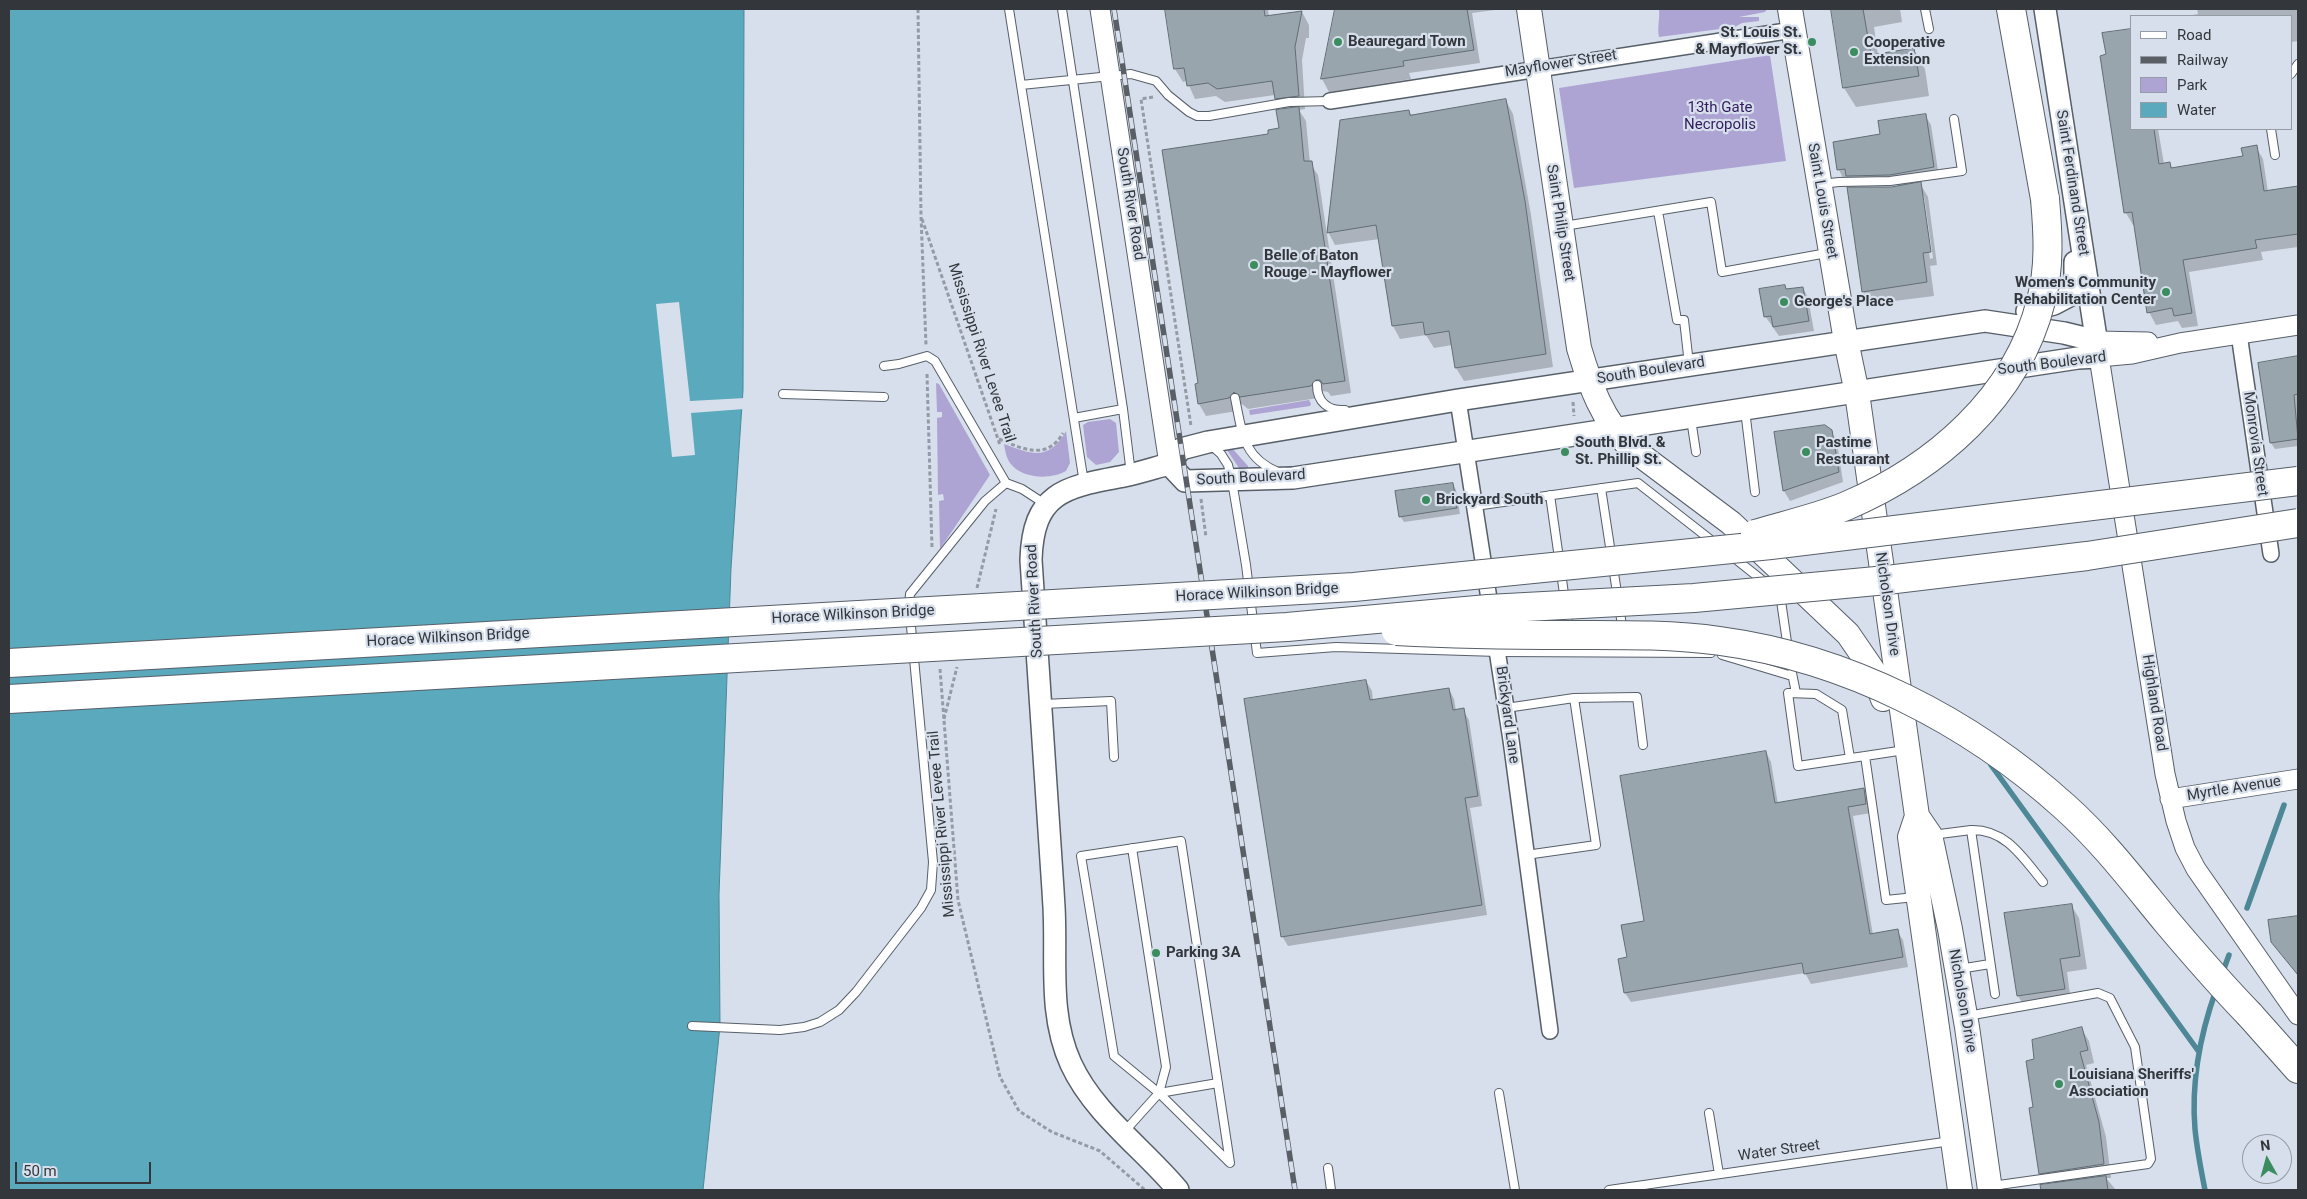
<!DOCTYPE html>
<html>
<head>
<meta charset="utf-8">
<style>
	body { margin:0 }
	#map { position:relative; width:2307px; height:1199px; overflow:hidden; background:#d6dfeb; font-family:Roboto,sans-serif }
	canvas { display:block }
	.frame { position:absolute; inset:0; border:10px solid #33373c; pointer-events:none }
	.legend { position:absolute; left:2130px; top:15px; width:162px; height:115px; box-sizing:border-box; background:#d6dfeb; border:1px solid #959ca5; margin:0; padding:6px 9px; list-style:none; font-size:15px; color:#33373c }
	.legend li { display:flex; align-items:center; gap:10px; height:25px }
	.legend b { width:25px; border:1px solid #959ca5 }
	.north { position:absolute; left:2242px; top:1134px; width:50px; height:50px; box-sizing:border-box; background:#d6dfeb; border:1px solid #959ca5; border-radius:50%; rotate:353deg; font-size:14px; font-weight:700; line-height:20px; text-align:center; color:#33373c }
	.north::after { content:''; display:block; margin:auto; width:18px; height:22px; background:#3b8c5e; clip-path:polygon(50% 0,100% 100%,50% 72%,0 100%) }
	.scale { position:absolute; left:15px; top:1162px; width:136px; height:22px; box-sizing:border-box; border:2px solid #33373c; border-top:0; padding-left:6px; font-size:15px; line-height:18px; white-space:nowrap; color:#33373c; -webkit-text-stroke:4px #d6dfeb; paint-order:stroke }
</style>
</head>
<body>
<div id="map">
<canvas width="2307" height="1199"></canvas>
<div class="frame"></div>
<ul class="legend">
<li><b style="height:6px;background:#fff"></b>Road</li>
<li><b style="height:6px;background:#5a5f66"></b>Railway</li>
<li><b style="height:14px;background:#aea4d4"></b>Park</li>
<li><b style="height:14px;background:#5aa9bc"></b>Water</li>
</ul>
<div class="north">N</div>
<div class="scale">50 m</div>
</div>
<script>
const ctx = document.querySelector('canvas').getContext('2d');
ctx.lineJoin = 'round';
function fillPath(path, color) {
  ctx.fillStyle = color;
  ctx.fill(path, 'evenodd');
}
function trace(path, color, width, dash) {
  ctx.strokeStyle = color;
  ctx.lineWidth = width;
  ctx.lineCap = dash ? 'butt' : 'round';
  ctx.setLineDash(dash || []);
  ctx.stroke(path);
}
function label(font, color, halo, rows, align = 'center') {
  ctx.font = font + ' Roboto,sans-serif';
  ctx.lineWidth = 4.5;
  ctx.setLineDash([]);
  ctx.textBaseline = 'middle';
  ctx.strokeStyle = halo;
  ctx.fillStyle = color;
  for (const [text, x, y, turn = 0] of rows) {
    ctx.save();
    ctx.translate(x, y);
    ctx.rotate((+turn || 0) * Math.PI / 180);
    ctx.textAlign = isNaN(turn) ? turn : align;
    if (halo) ctx.strokeText(text, 0, 0);
    ctx.fillText(text, 0, 0);
    ctx.restore();
  }
}
fillPath(new Path2D(`
	M1659,9h108l-2,3 -26,5h20v4l-17,2 -7,4 -76,10c-2,-10 1,-18 0,-28z
	M1770,55l16,106 -212,27 -15,-100z
	M936,383l3,1 51,91 -50,74 -1,-48 5,-1 -1,-6 -5,1 -1,-77 5,-1v-5h-5z
	M1309,400l2,4 -1,2 -60,9 -1,-5z
	M1110,419l6,4 3,29 -9,10 -14,3 -9,-8 -4,-32 5,-3z
	M1066,431l4,32 -4,8c-16,9 -44,8 -56,-8 -4,-6 -5,-13 -6,-19 29,11 45,17 62,-13z
	M1231,447l17,19v2h-9l-12,-18z`), '#aea4d4');
const water = new Path2D(`
	M9,9h735l-1,381 -12,178 -12,326 1,132 -17,164h-694z`);
fillPath(water, '#5aa9bc');
trace(water, '#4e8796', 1);
fillPath(new Path2D(`
	M679,302l11,99 55,-3 -1,11 -53,4 4,42 -23,2 -16,-153z`), '#d6dfeb');
fillPath(new Path2D(`
	M1167,9h101l1,8 33,-5 7,13v13h-3l-4,22 3,49 -6,1 7,11 4,42 8,12 33,218 -20,3 -3,-4 -5,-1 -5,7 -70,11 -6,-5 -5,7 -31,5 -7,-12 -3,-19 3,-1 71,-249 10,-6 3,-19 -8,-15 -50,7 -9,-6 -21,3 -8,-18 -4,1 -8,-13z
	M1337,9h165l-30,4 8,50 -71,10 2,6 -82,13 -7,-13z
	M1832,9h68l2,13 -28,5 4,28 36,-5 11,19 4,27 -73,11 -12,-19z
	M2197,9h101v32l-7,1v-26h-104l11,-2z
	M2107,56l24,73h27l6,35h6l3,5 71,-12 12,-10 7,12 5,33 30,-5v60l-37,5 2,8 -74,12 9,54 -16,2 -4,-7 -22,4 -7,-13 -14,-87h-2l-7,-12 -25,-156z
	M1506,101l7,13 18,101 22,152 -89,14 -8,-13 -4,-23 -18,3 -8,-13 -26,4 -7,-13 -13,-87 -45,6 -7,-13 81,-121 3,5z
	M1925,115l6,10 8,52 -20,5 9,15 9,68 -7,1 4,30 -64,8 -7,-13 28,-103 9,-1 -1,-2 -46,1 -4,-7 -5,1 -5,-10 -5,-27 48,-8zM1922,196h2l9,62 -3,1z
	M1803,288l5,10 6,33 -35,5 -14,-20 22,-26z
	M2298,356v90l-23,3 -4,-6 -11,-79z
	M1831,431l6,11 6,40 -53,19 -6,-10 -8,-58z
	M1453,484l3,6 4,24 -56,8 -4,-6z
	M1366,681l6,10 1,10 76,-12 5,10 2,12 7,-1 6,10 13,86 -12,2 17,107 -199,31 -6,-10z
	M1766,752l5,10 7,42 85,-15 6,10 2,14 -18,3 20,119 24,-4 6,9 5,27 -97,17 -6,-11 -174,29 -6,-9 3,-35 18,-36z
	M2071,905l8,13 8,51 -20,3 4,30 -45,7 -8,-13 -12,-82z
	M2298,916v60l-25,-35 -3,-20z
	M2081,1028l8,13 5,22 -8,2 20,72 5,41h-5l10,12h-67v-5l5,-1 -3,-4h-4l-8,-13 -5,-59 2,-47z`), '#0003');
trace(new Path2D(`
	M1991,765l208,287
	M2247,908l37,-103
	M2222,974l7,-19
	M2205,1190c-4,-20 -8,-40 -10,-61 -4,-48 5,-94 21,-139`), '#4e8796', 5.5);
const building = new Path2D(`
	M1165,9h99l1,7 37,-5 -7,36 4,49 -24,3 -3,-18 -55,8 -9,-6 -21,3 -3,-18 -10,1z
	M1335,9h132l7,41 -71,11 1,5 -83,13z
	M1831,9h32l8,46 43,-7 5,28 -76,12z
	M2131,29v100h23l5,35 11,-2 1,6 72,-12 -2,-8 16,-3 7,46 34,-5v48l-43,6 2,8 -74,12 9,53 -18,3 -2,-8 -25,5 -15,-101 -8,1 -24,-157 6,-2 -4,-21z
	M1506,99l19,102 21,153 -91,14 -6,-37 -24,4 -2,-13 -31,4 -16,-101 -49,8 13,-113 69,-10 1,5z
	M1299,107l5,54h8l33,220 -22,3 -3,-4h-4l-5,6 -71,11 -6,-5 -5,6 -31,6 -3,-20 3,-1 -36,-233 106,-16v-4l11,-2 -3,-18z
	M1926,114l8,53 -44,8 -44,1 -1,-7 -8,1 -4,-28 47,-8 -2,-13z
	M1921,182l10,70 -8,1 4,29 -65,10 -15,-105h44z
	M1785,285l1,4 17,-2 6,34 -36,6 -2,-11 -7,1 -5,-28z
	M2298,356v38l-4,1 4,44 -28,4 -12,-80z
	M1825,425l7,5 7,42 -56,19 -9,-59z
	M1453,483l4,25 -58,9 -4,-26z
	M1366,680l4,20 79,-12 4,22 11,-2 14,88 -13,2 17,107 -201,32 -37,-238z
	M1766,751l9,52 89,-15 2,16 -18,3 22,127 28,-5 5,28 -99,17 -2,-11 -178,30 -6,-34 9,-2 -6,-32 23,-4 -24,-145z
	M2072,904l8,52 -20,3 5,30 -48,7 -13,-83z
	M2298,916v59l-27,-33 -3,-22z
	M2082,1027l6,23 -8,2 19,70 5,42 -65,10 -10,-66 4,-1 -7,-46 8,-2 -2,-19z
	M2106,1176l2,14h-67l-1,-5z`);
fillPath(building, '#98a5ad');
trace(building, '#616d75', 1);
const service = new Path2D(`
	M1009,9l12,76 110,-11 25,7 12,14 21,17 8,4h12l80,-14 41,-1
	M1062,9l61,400 8,65
	M1925,9l4,20
	M2291,74l7,-10
	M1021,85l63,398
	M2271,129l4,26
	M1821,184l18,-2 51,-1 72,-10 -8,-52
	M1658,211l19,109h7l5,44
	M1564,226l147,-24 11,70 105,-19
	M884,366l15,-2 28,-8 8,5 71,122 16,6 23,15
	M1317,385c0,17 11,26 28,25
	M783,394l101,3
	M1235,398c7,33 7,59 43,74
	M1745,410l10,82
	M1074,418l49,-9
	M1691,419l5,33
	M1211,445l10,9 7,11 4,16 14,84 11,88 79,-6 162,5 213,1
	M1601,488l22,144
	M1550,495l19,134
	M1475,506l163,-23 78,61
	M1733,557l34,27
	M1780,594l8,55
	M1722,655l70,21
	M1792,673l4,20
	M1574,698l63,-1 6,48
	M1043,704l68,-3 3,56
	M1506,708l68,-10 22,147 -70,10
	M1905,750l-40,6 21,144 29,-3
	M1850,758l-8,-48 -26,-16 -28,-1 10,73 67,-10
	M1971,830c35,-1 52,28 72,52
	M1932,835l39,-5 24,164
	M1132,848l34,219 -7,26
	M1959,969l31,-5
	M1967,1016l131,-23 12,5 25,49 16,112 -3,5 -156,22
	M692,1026l88,4 24,-3 16,-5 19,-12 17,-18 65,-84 10,-18 2,-28 -24,-257 1,-11 75,-93 21,-18
	M1499,1093l16,97
	M1709,1113l10,61
	M1124,1132l35,-39 71,70 -49,-322 -100,15 33,200 45,37 59,-10
	M1328,1168l3,22
	M1609,1190l342,-49`);
const minor = new Path2D(`
	M1330,101l463,-71
	M2239,334l32,220
	M1458,400l53,340 39,291`);
const tertiary = new Path2D(`
	M1100,9l69,455
	M2298,325l-118,18 -48,11 -33,3 66,417 11,47 9,27 11,21 102,146
	M2097,341l51,1
	M2170,799l128,-20`);
const secondary = new Path2D(`
	M2027,311l27,-7 17,-9 4,-13v-20
	M1169,464l16,17 108,-3 785,-120 21,-1 -54,-348
	M1169,464l12,-15 27,-7 250,-42 527,-79 79,12 33,8
	M1169,464c-15,4 -30,9 -45,12 -58,11 -91,15 -93,84 8,115 16,231 23,347 3,53 -6,107 17,157 23,50 73,85 107,126`);
const primary = new Path2D(`
	M1529,9l50,339c11,37 23,72 52,100l100,75 117,111 24,35 11,30
	M1790,9l56,332 11,52 60,423 13,19 20,94 17,98 23,163
	M1917,816l-7,21 50,353`);
const motorway = new Path2D(`
	M2011,9l34,190
	M2250,1015l48,54`);
trace(service, '#575f69', 10);
trace(minor, '#575f69', 18);
trace(tertiary, '#575f69', 21);
trace(secondary, '#575f69', 24);
trace(primary, '#575f69', 26);
trace(motorway, '#575f69', 30);
trace(new Path2D(`
	M918,9l3,207 5,129
	M1153,97l-12,2 50,327
	M922,219l78,226
	M927,374l5,174
	M1573,402l1,14
	M999,439c24,10 48,22 64,-6
	M1201,499l5,38
	M977,588l19,-79
	M940,669l18,231 42,177 19,34 33,21 48,19 45,39
	M944,719l13,-52`), '#949ba5', 3, [4, 2.5]);
trace(service, '#fff', 8);
trace(minor, '#fff', 15);
trace(tertiary, '#fff', 19);
trace(secondary, '#fff', 21);
trace(primary, '#fff', 24);
trace(motorway, '#fff', 28);
const rail = new Path2D(`
	M1114,9l181,1181`);
trace(rail, '#5a5f66', 5.5);
trace(rail, '#d6dfeb', 4, [11]);
const motorwayBridge = new Path2D(`
	M1755,534c30,-9 62,-16 91,-28 89,-38 171,-108 195,-205 9,-34 7,-68 4,-102
	M1396,631c57,3 113,4 169,4 51,0 104,-1 155,6 127,17 250,80 345,166 38,34 69,75 102,115 27,32 54,63 83,93
	M9,663l1345,-76 417,-42 527,-64
	M9,699l1278,-72 201,-18 206,-11 193,-18 200,-24 211,-33`);
trace(motorwayBridge, '#575f69', 30, []);
trace(motorwayBridge, '#fff', 28);
for (const [x, y, r, color] of [
	[1338,42,5,"#3b8c5e"],
	[1812,42,5,"#3b8c5e"],
	[1854,52,5,"#3b8c5e"],
	[1254,265,5,"#3b8c5e"],
	[2166,292,5,"#3b8c5e"],
	[1784,302,5,"#3b8c5e"],
	[1565,452,5,"#3b8c5e"],
	[1806,452,5,"#3b8c5e"],
	[1426,500,5,"#3b8c5e"],
	[1156,953,5,"#3b8c5e"],
	[2059,1084,5,"#3b8c5e"]
]) {
  const dot = new Path2D();
  dot.arc(x, y, r, 0, 2 * Math.PI);
  ctx.fillStyle = color;
  ctx.fill(dot);
  trace(dot, '#d6dfeb', 2);
}
label('bold 15px', '#33373c', '#d6dfeb', [
	["St. Louis St.",1802,33,"right"],
	["& Mayflower St.",1802,50,"right"],
	["Beauregard Town",1348,42],
	["Cooperative",1864,43],
	["Extension",1864,60],
	["Belle of Baton",1264,256],
	["Rouge - Mayflower",1264,273],
	["Women's Community",2156,283,"right"],
	["Rehabilitation Center",2156,300,"right"],
	["George's Place",1794,302],
	["South Blvd. &",1575,443],
	["St. Phillip St.",1575,460],
	["Pastime",1816,443],
	["Restuarant",1816,460],
	["Brickyard South",1436,500],
	["Parking 3A",1166,953],
	["Louisiana Sheriffs'",2069,1075],
	["Association",2069,1092]
], 'left');
label('15px', '#33373c', '#d6dfeb', [
	["Mayflower Street",1561,64,-9],
	["Saint Ferdinand Street",2072,183,81],
	["Saint Louis Street",1822,201,80],
	["South River Road",1130,204,81],
	["Saint Philip Street",1560,223,81],
	["Mississippi River Levee Trail",981,353,72],
	["South Boulevard",2052,364,-7],
	["South Boulevard",1651,371,-9],
	["Monrovia Street",2255,444,82],
	["South Boulevard",1251,478,-3],
	["Horace Wilkinson Bridge",1257,593,-3],
	["South River Road",1035,601,-93],
	["Nicholson Drive",1887,604,82],
	["Horace Wilkinson Bridge",853,615,-3],
	["Horace Wilkinson Bridge",448,638,-3],
	["Highland Road",2154,703,81],
	["Brickyard Lane",1507,715,82],
	["Myrtle Avenue",2234,789,-9],
	["Mississippi River Levee Trail",942,824,-95],
	["Nicholson Drive",1962,1001,80],
	["Water Street",1779,1151,-8]
]);
label('15px', '#321b5e', '#d6dfeb', [
	["13th Gate",1720,108],
	["Necropolis",1720,125]
]);
</script>
</body>
</html>
